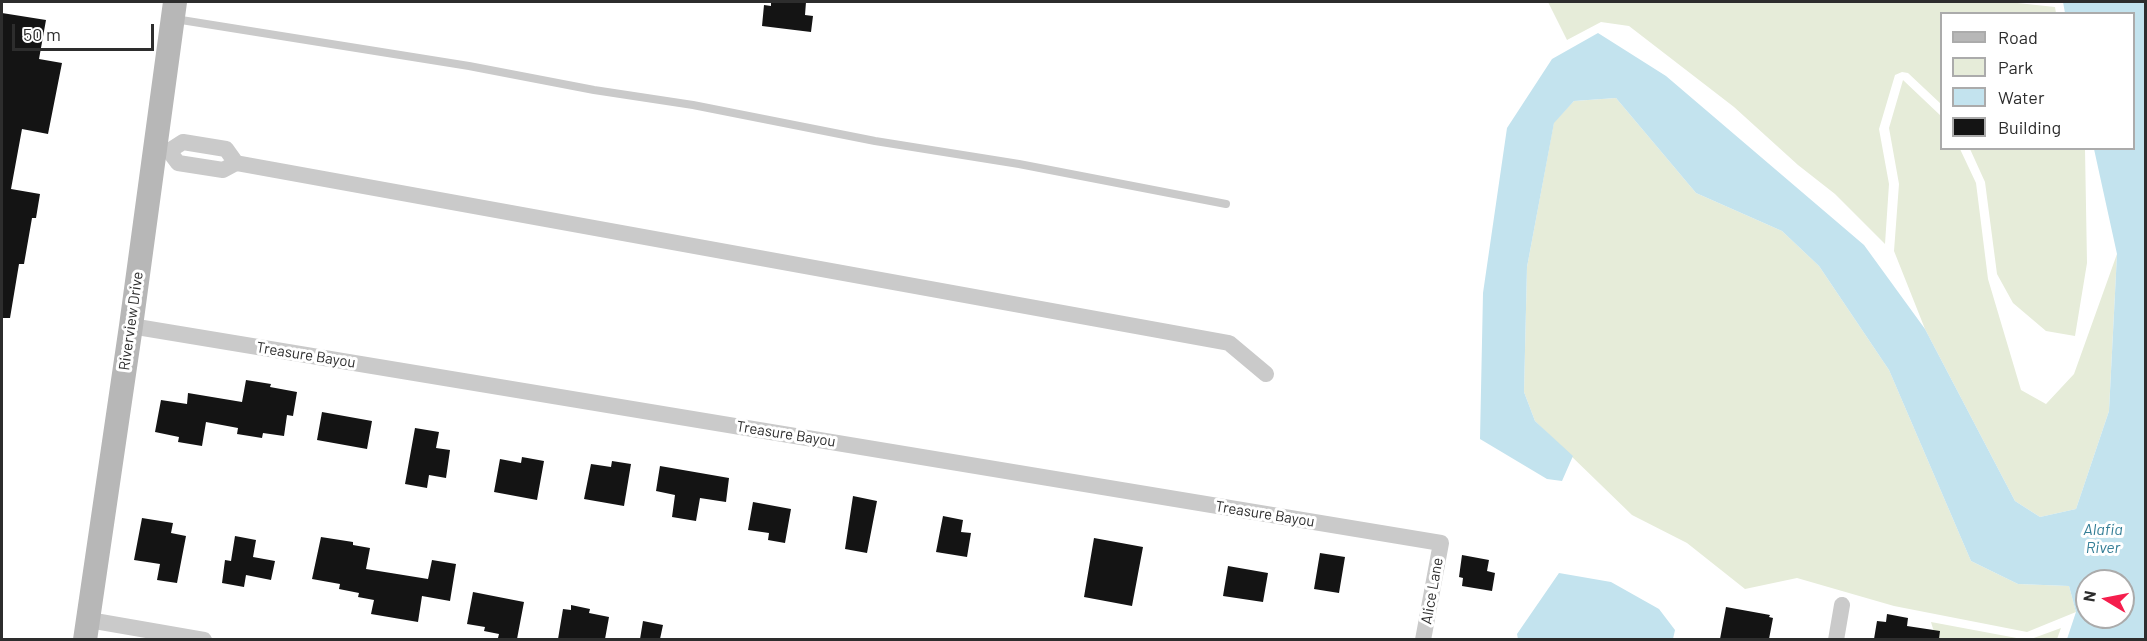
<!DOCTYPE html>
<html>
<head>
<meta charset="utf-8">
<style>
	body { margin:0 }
	#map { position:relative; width:2147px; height:641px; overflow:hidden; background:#fff; font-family:Barlow,sans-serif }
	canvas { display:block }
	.frame { position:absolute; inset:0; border:3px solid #2d2d2d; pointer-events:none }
	.legend { position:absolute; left:1940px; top:12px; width:195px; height:138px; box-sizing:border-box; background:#fff; border:2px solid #ababab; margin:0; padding:8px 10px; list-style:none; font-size:18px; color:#2d2d2d }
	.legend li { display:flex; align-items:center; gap:12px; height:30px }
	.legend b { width:30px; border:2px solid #ababab }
	.north { position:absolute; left:2075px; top:569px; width:60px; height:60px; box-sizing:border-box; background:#fff; border:2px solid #ababab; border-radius:50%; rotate:280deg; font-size:16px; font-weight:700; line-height:24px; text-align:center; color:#2d2d2d }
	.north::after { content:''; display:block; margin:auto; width:21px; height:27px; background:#f51e4d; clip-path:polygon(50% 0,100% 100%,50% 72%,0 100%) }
	.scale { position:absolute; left:12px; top:24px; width:142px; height:27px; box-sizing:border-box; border:3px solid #2d2d2d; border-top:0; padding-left:8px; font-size:18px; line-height:21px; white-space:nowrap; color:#2d2d2d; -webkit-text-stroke:4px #fff; paint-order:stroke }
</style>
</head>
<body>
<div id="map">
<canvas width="2147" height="641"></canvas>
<div class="frame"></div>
<ul class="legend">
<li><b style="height:8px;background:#b7b7b7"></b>Road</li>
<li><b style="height:16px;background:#e6ecd9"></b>Park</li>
<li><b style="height:16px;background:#c3e3ee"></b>Water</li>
<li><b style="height:16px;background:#141414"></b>Building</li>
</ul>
<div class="north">N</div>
<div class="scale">50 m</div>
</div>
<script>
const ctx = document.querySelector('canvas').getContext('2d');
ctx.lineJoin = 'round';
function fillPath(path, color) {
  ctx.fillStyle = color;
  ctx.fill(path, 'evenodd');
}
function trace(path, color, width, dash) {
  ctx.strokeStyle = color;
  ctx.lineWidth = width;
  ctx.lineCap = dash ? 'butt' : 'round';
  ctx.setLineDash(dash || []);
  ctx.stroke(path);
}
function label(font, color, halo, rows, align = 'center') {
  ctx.font = font + ' Barlow,sans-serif';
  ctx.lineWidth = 6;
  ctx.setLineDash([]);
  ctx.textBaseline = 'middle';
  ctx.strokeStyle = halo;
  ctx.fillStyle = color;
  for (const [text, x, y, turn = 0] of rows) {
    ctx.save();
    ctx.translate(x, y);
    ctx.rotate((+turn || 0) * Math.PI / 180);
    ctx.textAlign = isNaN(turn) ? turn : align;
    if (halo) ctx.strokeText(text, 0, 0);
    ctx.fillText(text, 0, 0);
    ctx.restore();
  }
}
fillPath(new Path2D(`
	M1548,2h460l47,5 1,6 -114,1 -1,90 -33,-31 -6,-1 -7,3 -16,54 10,55 -4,60 -50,-50 -37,-29 -64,-58 -105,-81 -28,-4 -34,18z
	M1903,80l38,36 1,32 18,1 16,34 12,96 33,111 25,14 28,-30 43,-120 -8,157 -33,98 -36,8 -25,-16 -90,-172 -31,-78 5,-67 -10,-56z
	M1616,98l80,95 86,38 37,35 70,104 82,191 47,23 51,2 7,26 -49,20 -133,-26 -97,-28 -52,11 -58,-46 -55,-28 -97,-94 -11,-29 3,-125 27,-145 20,-21z
	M1970,149h115l2,114 -12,73 -29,-5 -33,-28 -16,-29 -12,-92z
	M1931,622l91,17h-86z
	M2061,628l-4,11h-26z`), '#e6ecd9');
fillPath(new Path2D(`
	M2063,2h82v637h-78l9,-27 -7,-26 -51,-2 -47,-23 -82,-191 -70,-104 -37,-35 -86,-38 -80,-95 -42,3 -20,22 -27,144 -3,125 11,29 38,35 -11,25 -15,-2 -67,-40 3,-146 24,-165 45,-69 46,-26 68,43 198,169 61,84 90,172 25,16 36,-8 33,-98 8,-157 -23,-105 40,-1v-134l-69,-1zM2087,581h36v36h-36z
	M1559,573l52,9 48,27 16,21 -2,9h-155l-1,-5z`), '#c3e3ee');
fillPath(new Path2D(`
	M771,2h35l-1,13 8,1 -2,16 -49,-6 2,-21 7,1z
	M2,13l44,7 -7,39 23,4 -14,71 -26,-5 -11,60 29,5 -4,24h-4l-8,46h-5l-9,54h-8z
	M246,380l25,4 -1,3 27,5 -4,24 -6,-1 -3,21 -21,-3 -1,5 -25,-4 1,-6 -32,-6 -4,24 -24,-4 1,-5 -24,-5 6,-32 26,4 1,-11 54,9z
	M322,412l50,9 -5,28 -50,-9z
	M415,428l24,4 -3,16 14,2 -4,28 -17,-3 -2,13 -22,-4z
	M522,457l22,4 -7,39 -43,-8 6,-33 21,4z
	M612,461l19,3 -7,42 -40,-7 7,-35 20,3z
	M660,466l69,12 -3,24 -26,-4 -4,23 -24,-4 3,-22 -19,-4z
	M853,496l24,5 -10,52 -22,-4z
	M753,502l38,7 -6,34 -17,-3 1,-7 -21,-3z
	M943,516l20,4 -2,12 10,1 -4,24 -31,-5z
	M142,518l31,5 -2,10 15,3 -9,47 -20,-3 3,-16 -26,-4z
	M235,536l21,4 -3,17 22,4 -4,19 -25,-5 -2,12 -22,-4 3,-23 6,1z
	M321,537l32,5v3l17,3 -4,21 62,10 4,-19 24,4 -6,37 -28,-5 -4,26 -47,-8 3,-14 -16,-3 1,-4 -20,-4 1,-5 -28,-5z
	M1094,538l49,9 -11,59 -48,-9z
	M1320,553l25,4 -6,36 -25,-4z
	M1462,555l27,5 -2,11 8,2 -3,18 -30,-5 1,-8 -4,-1z
	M1228,566l40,7 -5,29 -40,-6z
	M473,592l51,10 -7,37 -19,-1 1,-4 -15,-3 1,-4 -18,-3z
	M571,605l19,4 -1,4 20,4 -4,22h-47l5,-30 8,1z
	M1726,607l44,8 -1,2 4,1 -4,21h-49z
	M1887,614l21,4 -1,8 33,5 -1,8h-65l3,-18 9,1z
	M643,621l20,4 -3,14h-20z`), '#141414');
trace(new Path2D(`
	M175,19l294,47 125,24 99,15 182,36 144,23 207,40`), '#cacaca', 8);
trace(new Path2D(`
	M160,149l9,2 14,-9 43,7 10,14
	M169,151l9,12 45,7 13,-7 993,180 37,31
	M131,326l1310,217 -18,97
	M89,620l115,20
	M1836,640l6,-35`), '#cacaca', 16);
trace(new Path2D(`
	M85,640l46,-314 44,-324`), '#b7b7b7', 24);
label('15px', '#2d2d2d', '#fff', [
	["Riverview Drive",131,321,-82],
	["Treasure Bayou",306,355,9],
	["Treasure Bayou",786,434,9],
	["Treasure Bayou",1265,514,9],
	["Alice Lane",1432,591,-80]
]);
label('italic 16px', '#347e96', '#fff', [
	["Alafia",2103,530],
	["River",2103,548]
]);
</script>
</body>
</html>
